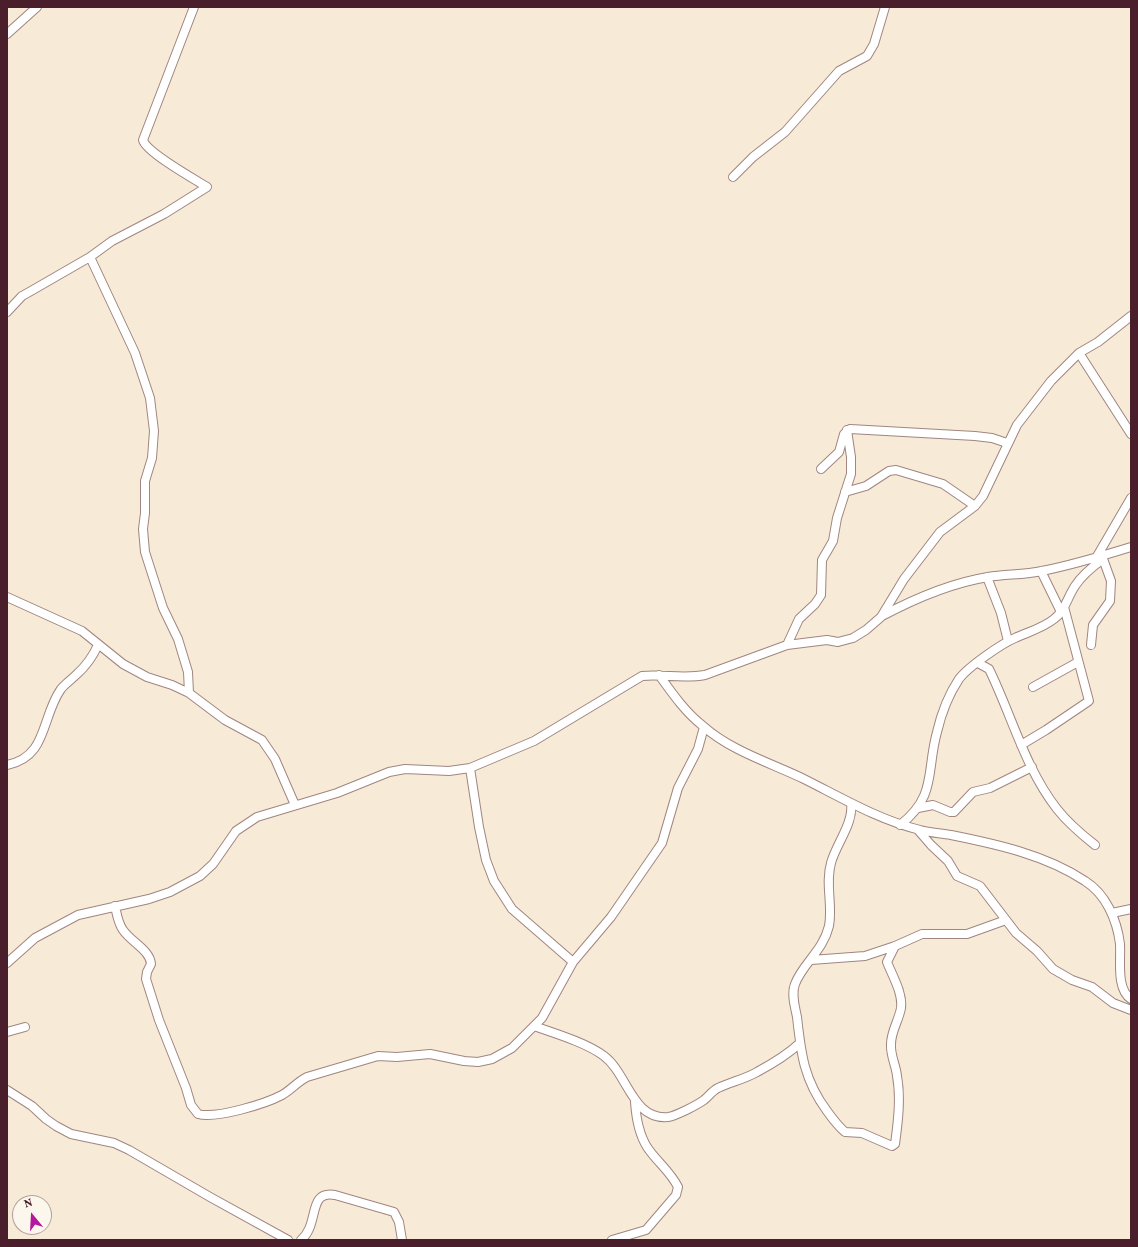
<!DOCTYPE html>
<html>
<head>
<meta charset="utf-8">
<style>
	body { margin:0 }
	#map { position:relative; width:1138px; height:1247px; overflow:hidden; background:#f7ebd7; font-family:Vollkorn,serif }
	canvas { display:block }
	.frame { position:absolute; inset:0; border:8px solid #4a1f2b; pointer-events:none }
	.north { position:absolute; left:12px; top:1195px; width:40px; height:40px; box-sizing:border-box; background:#fbf7ec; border:1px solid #b4a19f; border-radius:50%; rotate:342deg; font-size:11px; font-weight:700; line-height:16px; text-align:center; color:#4a1f2b }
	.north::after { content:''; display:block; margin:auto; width:14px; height:18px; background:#b5179e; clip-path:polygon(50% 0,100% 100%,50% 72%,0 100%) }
</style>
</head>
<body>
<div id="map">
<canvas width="1138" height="1247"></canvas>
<div class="frame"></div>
<div class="north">N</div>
</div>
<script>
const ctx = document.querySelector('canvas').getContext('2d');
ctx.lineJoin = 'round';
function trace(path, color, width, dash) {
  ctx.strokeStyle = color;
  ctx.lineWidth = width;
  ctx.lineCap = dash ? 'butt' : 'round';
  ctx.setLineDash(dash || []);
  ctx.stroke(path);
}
const minor = new Path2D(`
	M7,34l30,-27
	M733,177l20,-20 32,-25 54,-61 28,-15 7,-12 11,-37
	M90,257l45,96 15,45 4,33 -2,27 -7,23v32l-2,16 2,23 18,56 15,31 10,33 1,21
	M7,312l15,-16 9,-5 59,-34 22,-16 52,-27 43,-27c-13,-8 -61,-35 -64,-47l51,-133
	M1079,353l52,81
	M821,469l18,-17 5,-18 6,-5 125,7 17,2 15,5
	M845,492l21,-6 23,-15 7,-1 47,14 32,22
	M1096,558l35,-60
	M1041,571l20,41
	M987,577l14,36 7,28
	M7,597l75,34 41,33 24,13 25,8 17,8 36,27 37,20 13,19 20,46
	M882,616c32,-17 69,-33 106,-39 18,-3 36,-2 54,-6 30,-6 60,-15 89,-24
	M787,645l12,-26 16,-15 6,-9 1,-35 11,-19 4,-23 14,-44v-17l-4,-27
	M1091,645l2,-20 17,-24 1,-20 -9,-25
	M978,663l11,6c23,47 36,99 68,140 11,14 24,25 38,36
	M659,675c13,18 26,37 44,51 28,25 68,37 101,53 38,19 75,41 116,51 10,3 21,3 31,5 45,9 95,20 134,46 21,13 32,39 35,63 1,17 -4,45 11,55
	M1033,687l45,-25
	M1021,745l25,-15 43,-29 -25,-94
	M7,765c41,-8 34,-48 54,-76 4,-5 11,-10 16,-15 9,-8 16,-18 21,-29
	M470,768l9,59 7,33 8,21 18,28 61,53
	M851,803c3,20 -15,41 -20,60 -6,21 2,42 -2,63 -6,25 -26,37 -34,58 -4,10 0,23 2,33 4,37 7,63 30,94 5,7 11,15 18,21l17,1 30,13 3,-2c3,-22 6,-46 2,-68 -1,-11 -7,-21 -6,-32 0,-13 8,-24 10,-36 2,-15 -9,-33 -14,-46l8,-16
	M918,808l15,-3 17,7h4l19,-20 17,-4 42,-21
	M900,825c37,-29 26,-53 37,-93 4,-17 12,-38 22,-53 9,-12 42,-35 56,-41 13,-6 28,-10 39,-19 11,-8 13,-21 21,-33 7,-11 17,-19 28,-27
	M918,830l13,15 17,16 9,15 23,10 36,47 21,18 16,18 19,11 20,7 21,16 18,7
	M115,906c2,9 3,17 8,24 8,12 27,20 28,34l-4,8 -1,7 13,41 27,68 5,17 7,9c18,5 67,-10 84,-19 9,-5 15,-13 25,-18l71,-21 19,1 33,-3 34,7 14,1 14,-3 20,-11 30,-30 31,-56 38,-45 51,-74 16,-55 20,-39 6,-22
	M1112,913l19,-4
	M811,960l54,-4 30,-10 27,-12h45l39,-14
	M7,963l28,-25 43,-23 71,-16 21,-7 30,-16 13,-12 23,-33 21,-14 80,-24 52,-21 16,-3 44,2 21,-3 64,-27 108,-65c21,-2 42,3 63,-1l82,-30 40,-5 11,2 15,-4 13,-8 15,-13 23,-38 36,-47 35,-26 8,-10 34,-71 34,-44 28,-28 19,-11 33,-26
	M534,1026c20,7 53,17 70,30 24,18 28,64 64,61 8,-1 29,-12 36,-17 5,-4 8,-9 14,-12 13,-6 27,-9 39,-16 15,-8 30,-17 43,-29
	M7,1032l18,-5
	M7,1090l25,16 14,13 10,7 15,8 43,9 15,7 81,47 78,43
	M301,1240c19,-16 6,-50 34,-45l59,17 5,10 3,18
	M612,1240l34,-10 30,-35 2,-8c-8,-16 -21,-25 -31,-40 -8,-13 -11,-30 -12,-45`);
trace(minor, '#a08581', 10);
trace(minor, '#fff', 8);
</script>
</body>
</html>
